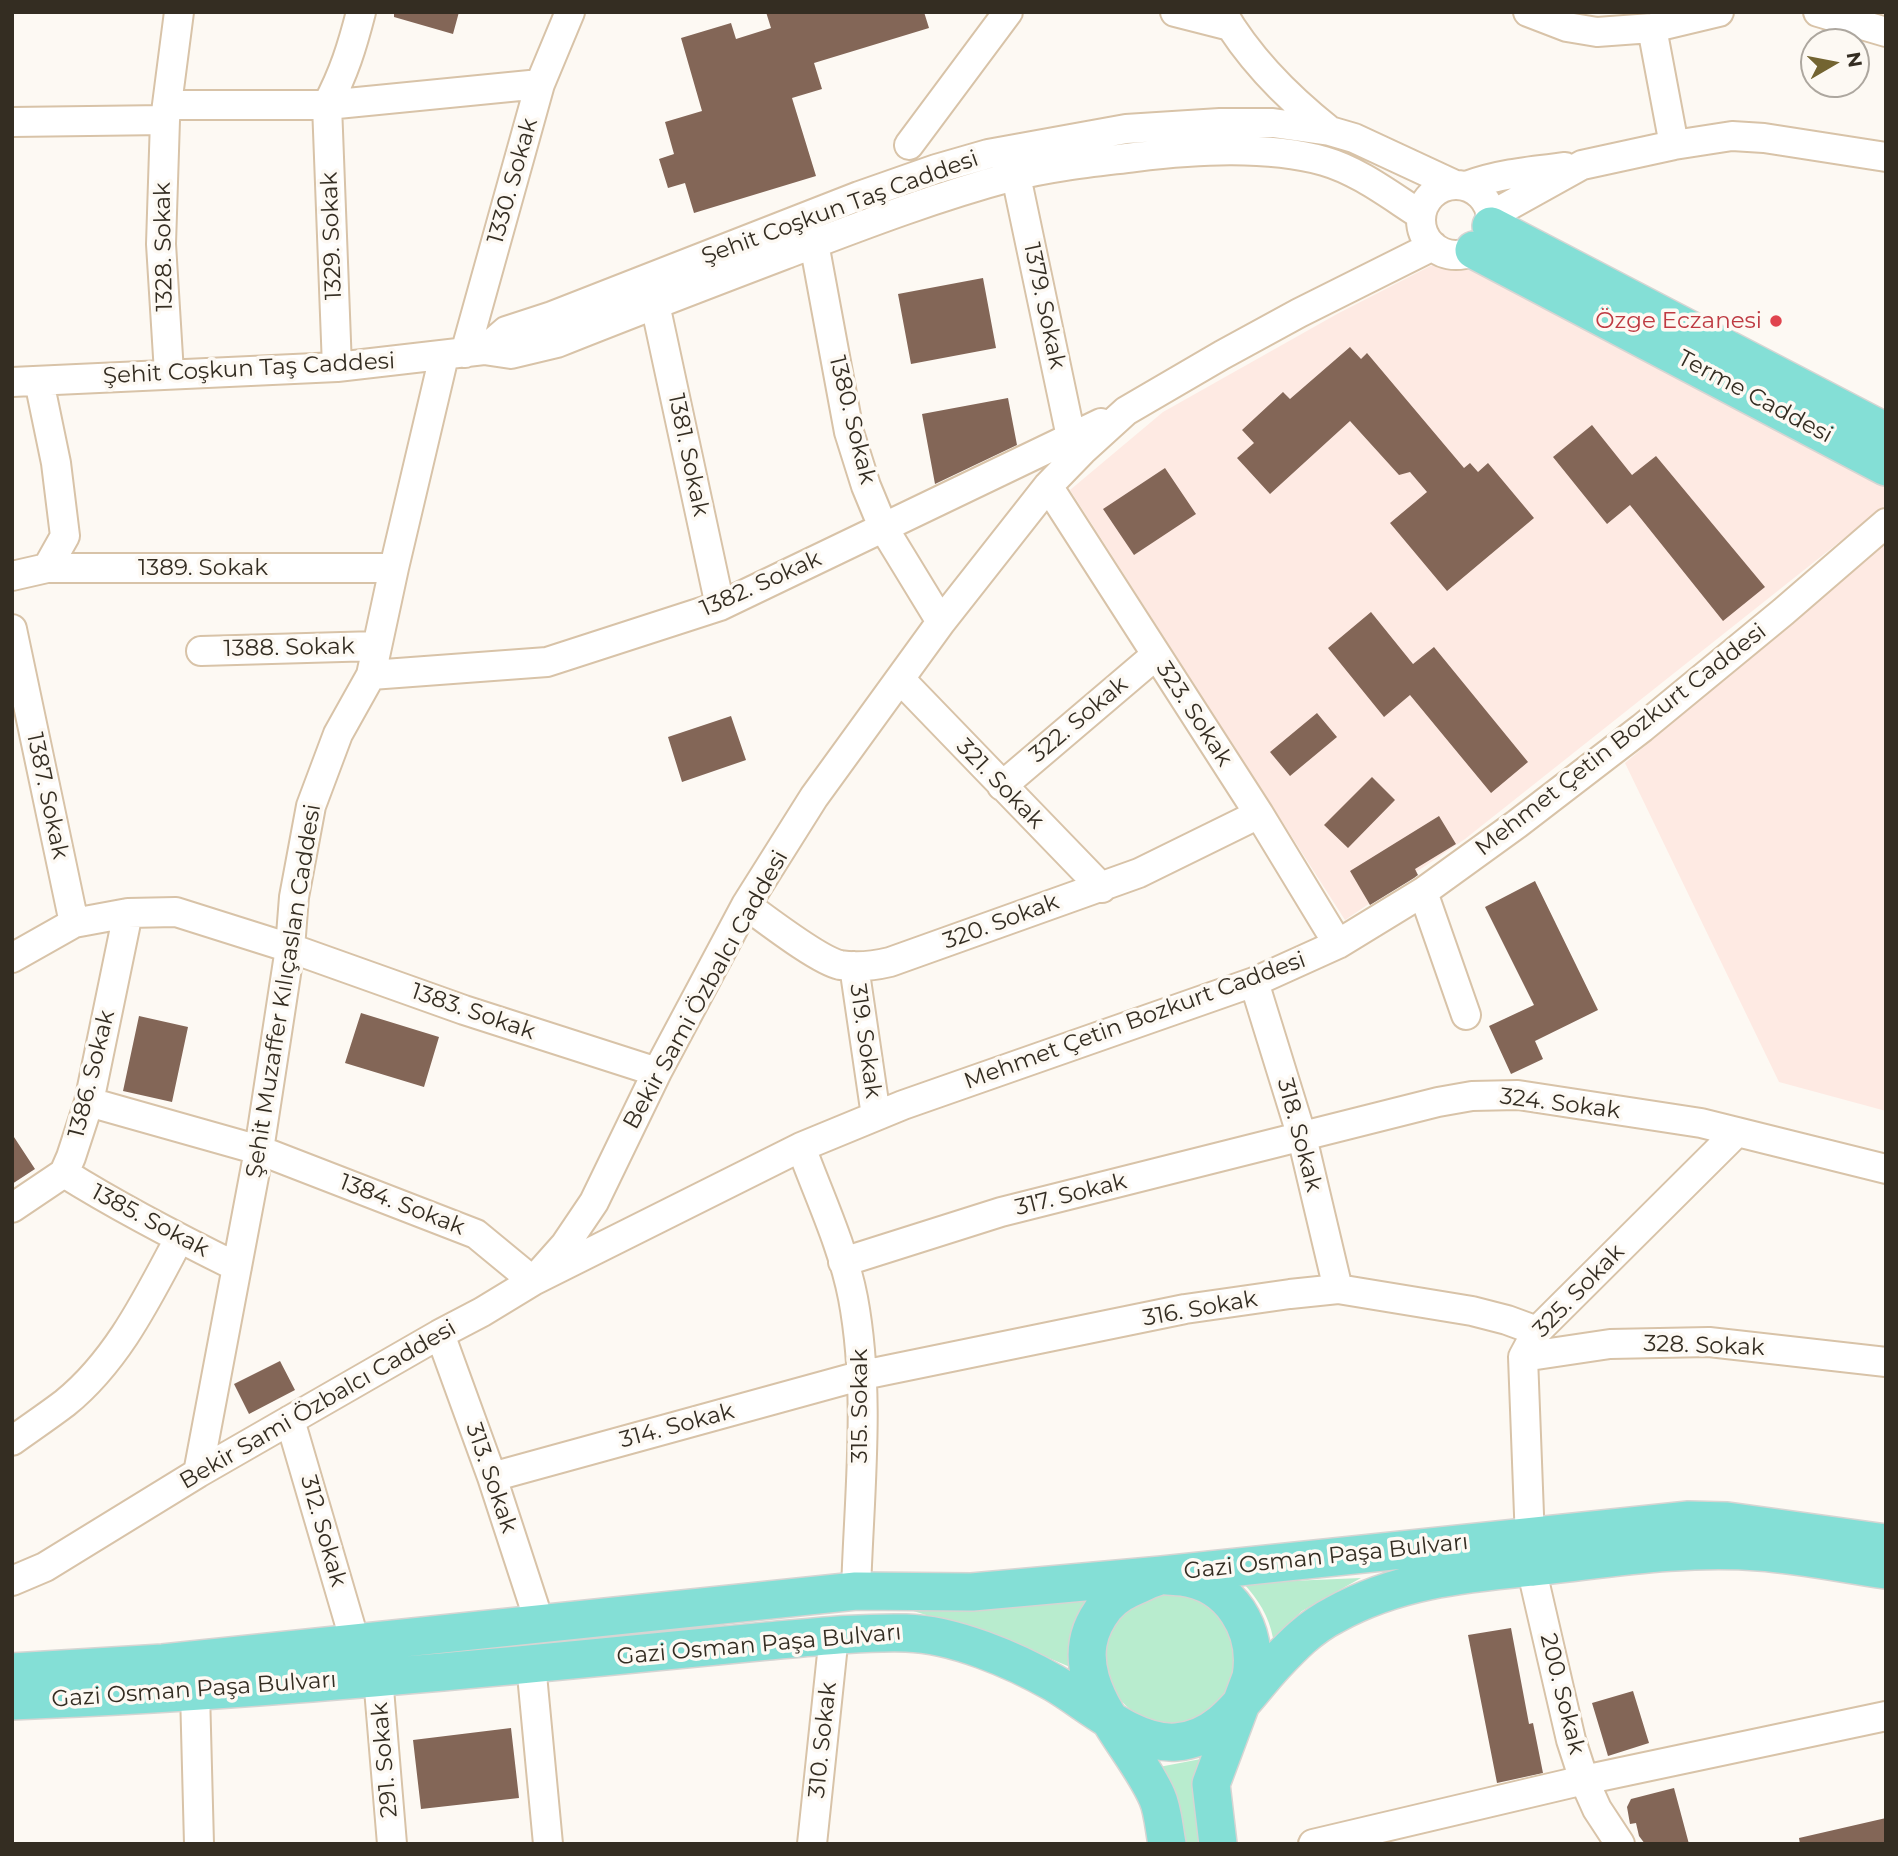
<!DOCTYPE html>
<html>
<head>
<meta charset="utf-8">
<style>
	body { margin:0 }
	#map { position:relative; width:1898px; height:1856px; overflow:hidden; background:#fdf9f3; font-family:Montserrat,sans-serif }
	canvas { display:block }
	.frame { position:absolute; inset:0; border:14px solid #342d22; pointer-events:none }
	.north { position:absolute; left:1800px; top:28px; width:70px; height:70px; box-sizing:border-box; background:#fdf9f3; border:2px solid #ada79f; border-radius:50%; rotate:80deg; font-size:19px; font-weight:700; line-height:28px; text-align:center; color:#342d22 }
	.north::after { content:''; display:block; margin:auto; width:24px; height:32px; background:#736431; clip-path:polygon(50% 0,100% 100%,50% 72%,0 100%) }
</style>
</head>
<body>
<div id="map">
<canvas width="1898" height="1856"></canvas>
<div class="frame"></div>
<div class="north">N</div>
</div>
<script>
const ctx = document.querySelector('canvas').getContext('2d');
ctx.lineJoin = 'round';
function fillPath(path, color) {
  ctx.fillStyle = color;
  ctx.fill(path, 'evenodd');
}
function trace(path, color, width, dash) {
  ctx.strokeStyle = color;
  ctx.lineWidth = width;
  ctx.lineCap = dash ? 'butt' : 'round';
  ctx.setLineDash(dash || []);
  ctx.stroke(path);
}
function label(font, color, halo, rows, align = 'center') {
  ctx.font = font + ' Montserrat,sans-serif';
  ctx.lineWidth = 7;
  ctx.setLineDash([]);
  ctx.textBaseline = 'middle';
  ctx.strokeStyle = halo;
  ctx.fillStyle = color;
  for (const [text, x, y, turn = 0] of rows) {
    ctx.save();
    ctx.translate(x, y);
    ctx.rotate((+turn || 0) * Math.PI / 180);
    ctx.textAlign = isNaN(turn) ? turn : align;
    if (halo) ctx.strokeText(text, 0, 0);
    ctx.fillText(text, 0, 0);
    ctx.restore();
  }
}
fillPath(new Path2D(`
	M1444,259l41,15 401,205v26l-421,334 -120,81 -275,-430 93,-78 174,-98z
	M1886,541v570l-107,-29 -154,-319z`), '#feeae3');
fillPath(new Path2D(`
	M1361,1578l-59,33 -29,27c-4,-22 -15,-39 -30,-55z
	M1187,1589l51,42 -3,59c-10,8 -26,26 -37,31 -6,3 -15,2 -21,2 -64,5 -96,-72 -49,-115 5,-4 10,-11 16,-13 13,-4 29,-4 43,-6z
	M1086,1598l-5,15 -4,57 -68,-29 -102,-32z
	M1206,1758l1,86h-21l-7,-37 -20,-40z`), '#b8ecce');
fillPath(new Path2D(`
	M394,12h65l-6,22 -59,-17z
	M766,12h158l5,16 -115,35 8,26 -30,9 24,78 -122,37 -9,-30 -17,5 -9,-29 15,-5 -9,-32 37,-11 -21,-73 50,-15 5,16 35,-11z
	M983,278l13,70 -85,16 -13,-70z
	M1350,347l11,12 6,-6 97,115 6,-5 8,9 10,-9 46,55 -87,73 -57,-68 37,-31 -17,-20 -11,3 -49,-54 -80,73 -33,-36 17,-15 -12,-13 41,-38 7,7z
	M1008,398l9,47 -82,39 -13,-70z
	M1592,425l40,50 24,-19 109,131 -42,34 -93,-116 -23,19 -54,-67z
	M1165,468l31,46 -62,41 -31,-46z
	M1371,612l42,52 21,-17 94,115 -37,31 -81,-98 -26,22 -56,-69z
	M1317,713l20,24 -47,39 -20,-24z
	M731,716l15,44 -64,22 -14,-45z
	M1372,777l23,23 -47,48 -24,-23z
	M1439,816l17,28 -41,25 3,6 -4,3 -44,27 -20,-34z
	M1535,881l63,129 -63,31 8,18 -32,15 -22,-48 45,-21 -49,-98z
	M361,1013l78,24 -15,50 -79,-24z
	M139,1016l49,11 -16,75 -49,-11z
	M12,1134l23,35 -23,15z
	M280,1361l15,29 -46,24 -15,-30z
	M1511,1628l18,96 4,-1 10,50 -46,10 -29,-148z
	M1633,1691l16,52 -41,13 -16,-53z
	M511,1728l8,70 -98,11 -8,-69z
	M1674,1788l15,56h-44l-6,-8 -3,-13 -6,1 -3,-17 4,-8z
	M1886,1818v26h-86l-1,-6z`), '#836657');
const minor = new Path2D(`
	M1175,12l55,14
	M1222,12c27,47 65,85 108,119
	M1528,12l39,15 30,5 55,-4 22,117
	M1818,12l68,20
	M1652,28l67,-16
	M167,105h160l213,-21
	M12,122l153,-2
	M909,145l99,-133
	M1016,176l55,261
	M1421 220a35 35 0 1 1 70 0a35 35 0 1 1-70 0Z
	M1466,186c32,-12 65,-15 99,-19
	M1492,215l90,-50 92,-20 58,-9 32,2 122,19
	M814,243l35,189 17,54 17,41 58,95
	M655,304l65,302
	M484,350l22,-19 46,-15 307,-120 77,-27 52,-15 138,-25 94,-6h53l57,8 24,7 99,46
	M465,353l75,-269 30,-72
	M337,367l-10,-262c17,-32 25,-58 34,-93
	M169,373l-8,-129 4,-124 14,-108
	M39,381l17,82 9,73 -18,32
	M12,382l325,-15 147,-17 27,4 46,-11c75,-30 151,-59 227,-88 76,-29 151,-58 230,-79 39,-10 81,-14 121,-19 60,-7 130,-12 189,4 35,10 67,35 97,54
	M1048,486l211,328 79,130
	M12,576l35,-8h347
	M12,629l62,294
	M201,651l176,-5
	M371,675l176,-13 173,-56 381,-183
	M900,679l202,209
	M1002,786l154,-131
	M1423,892l43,123
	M746,905c21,15 72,55 94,60 18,3 33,1 50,-3l249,-89 120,-59
	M12,958l62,-35 54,-10 48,-1 114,36 174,62 193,62
	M854,966l22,150
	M1254,982l48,155 36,152
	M89,1102l170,48 217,84 57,47 268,-134 102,-42 351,-123 84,-38 85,-52 94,-68 125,-96 141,-116 103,-89
	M801,1147c18,49 42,99 52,151 18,96 6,196 3,293
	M64,1173c56,35 114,65 173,94
	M12,1208l52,-35 7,-16 18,-55 39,-189
	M843,1262l158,-50 437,-110 34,-6 46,-1 183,28 185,46
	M440,1334l52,143 48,147
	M1523,1357l87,-13 99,-2 177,20
	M290,1420l65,222
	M12,1441c18,-13 36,-25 53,-38 53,-43 83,-106 114,-164
	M198,1473l61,-323 31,-202 4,-51 17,-91 27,-72 33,-59 23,-107 50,-212
	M492,1477l371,-102 322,-66 105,-15 48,-5 134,22 35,9 30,11
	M12,1581l33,-14 153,-94 242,-139 42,-22 51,-31 32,-36 29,-43 63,-130 89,-167 68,-108 127,-175 107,-136 34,-35 44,-40 96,-56 77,-42 134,-67
	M531,1664l17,180
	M378,1677l14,167
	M195,1692l4,152
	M812,1844l22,-209
	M1313,1844l271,-64 302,-64
	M1620,1844l-23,-35 -13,-29 -13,-40 -40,-173 -8,-210 14,-26 200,-199`);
const major = new Path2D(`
	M1491,226l395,206
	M1474,250l412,217
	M12,1672l151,-9 693,-72 116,1 190,-17 527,-55 38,1 159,22
	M12,1701c190,-7 381,-24 570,-42 62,-6 124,-12 186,-18 46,-4 92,-9 138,-8 47,1 108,27 148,50 36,21 79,62 122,59 46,-3 69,-46 98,-77 18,-19 36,-38 60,-50 63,-35 129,-41 199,-48 75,-8 150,-21 226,-15 42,3 85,12 127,18
	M1167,1844c-3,-15 -4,-34 -10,-47 -26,-59 -105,-123 -52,-190 10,-12 21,-17 35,-23 6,-3 13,-6 20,-8 6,-1 14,1 21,1 50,6 78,53 70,100l-40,107 7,60`);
trace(minor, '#d8c3a8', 32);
trace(major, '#d6d5d3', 40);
trace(minor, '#fff', 28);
trace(major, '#84dfd6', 37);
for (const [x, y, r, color] of [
	[1776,321,7,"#e0444e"]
]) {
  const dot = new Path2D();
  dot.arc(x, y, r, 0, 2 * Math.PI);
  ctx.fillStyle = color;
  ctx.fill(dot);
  trace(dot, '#fdf9f3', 2.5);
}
label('23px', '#342d22', '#fdf9f3', [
	["1330. Sokak",513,181,-74],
	["Şehit Coşkun Taş Caddesi",840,208,-20],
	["1329. Sokak",332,236,-92],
	["1328. Sokak",164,247,-91],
	["1379. Sokak",1044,306,78],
	["Şehit Coşkun Taş Caddesi",249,369,-3],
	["Terme Caddesi",1755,397,28],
	["1380. Sokak",852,420,76],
	["1381. Sokak",688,455,78],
	["1389. Sokak",203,568],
	["1382. Sokak",761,584,-24],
	["1388. Sokak",289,648,-1],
	["323. Sokak",1194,714,57],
	["322. Sokak",1079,720,-40],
	["Mehmet Çetin Bozkurt Caddesi",1621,740,-38],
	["321. Sokak",1000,784,46],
	["1387. Sokak",47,796,78],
	["320. Sokak",1001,922,-20],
	["Bekir Sami Özbalcı Caddesi",706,990,-61],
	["Şehit Muzaffer Kılıçaslan Caddesi",284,991,-81],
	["1383. Sokak",473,1012,19],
	["Mehmet Çetin Bozkurt Caddesi",1135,1021,-20],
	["319. Sokak",865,1041,82],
	["1386. Sokak",92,1074,-76],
	["324. Sokak",1560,1104,7],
	["318. Sokak",1299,1135,75],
	["317. Sokak",1071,1195,-14],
	["1384. Sokak",402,1205,21],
	["1385. Sokak",150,1221,28],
	["325. Sokak",1579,1291,-46],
	["316. Sokak",1200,1309,-10],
	["328. Sokak",1704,1346,2],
	["Bekir Sami Özbalcı Caddesi",318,1405,-30],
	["315. Sokak",860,1406,-90],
	["314. Sokak",677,1426,-15],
	["313. Sokak",491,1478,71],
	["312. Sokak",323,1531,74],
	["Gazi Osman Paşa Bulvarı",1326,1557,-6],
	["Gazi Osman Paşa Bulvarı",759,1645,-5],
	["Gazi Osman Paşa Bulvarı",194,1690,-4],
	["200. Sokak",1562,1694,76],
	["310. Sokak",823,1740,-84],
	["291. Sokak",385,1760,-95]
]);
label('23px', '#be3a42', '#fdf9f3', [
	["Özge Eczanesi",1762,321]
], 'right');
</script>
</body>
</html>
